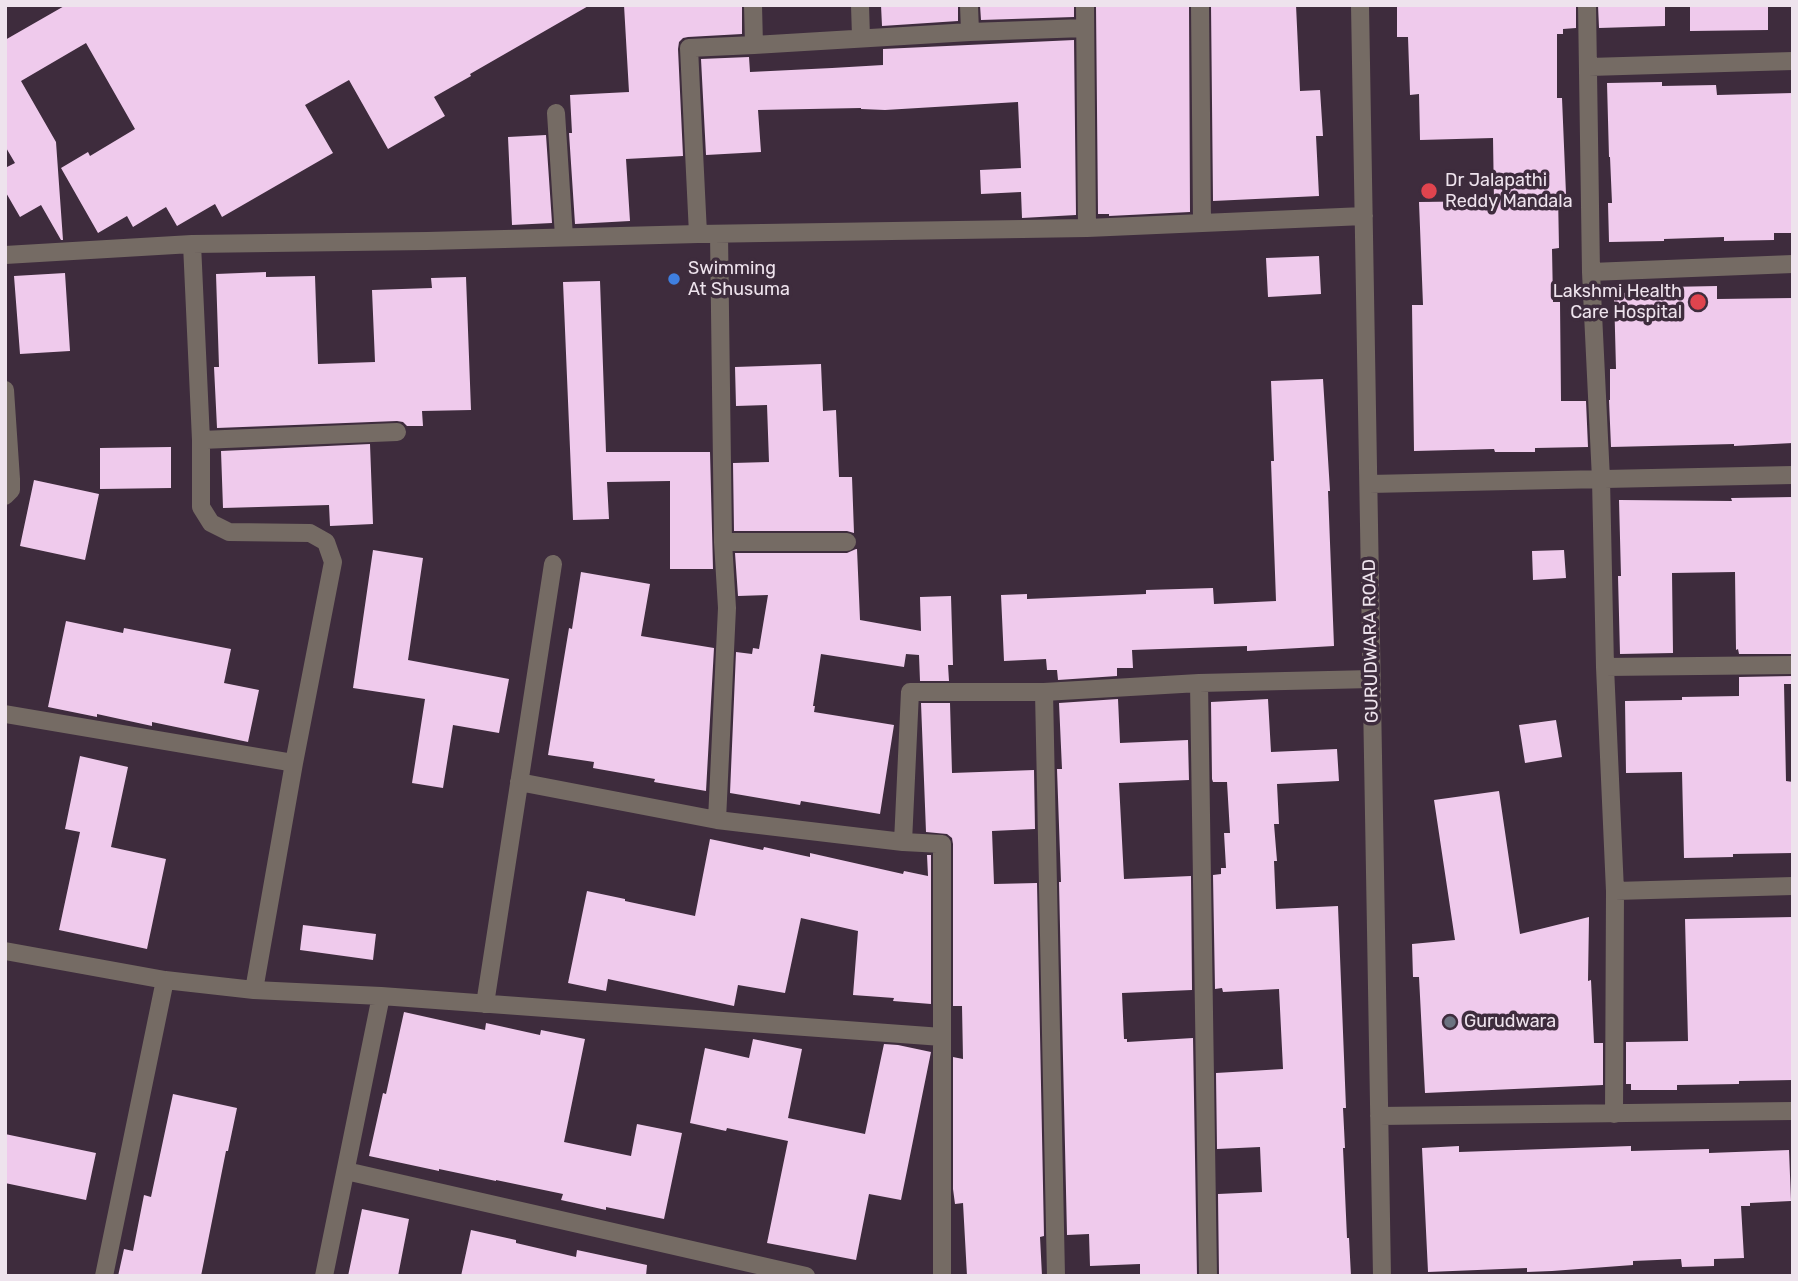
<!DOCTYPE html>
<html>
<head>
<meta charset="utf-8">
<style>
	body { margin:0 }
	#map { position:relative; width:1798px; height:1281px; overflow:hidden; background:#3e2c3d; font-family:Rubik,sans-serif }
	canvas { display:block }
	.frame { position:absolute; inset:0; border:7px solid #eee3ed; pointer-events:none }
</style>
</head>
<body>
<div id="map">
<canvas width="1798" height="1281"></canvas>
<div class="frame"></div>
</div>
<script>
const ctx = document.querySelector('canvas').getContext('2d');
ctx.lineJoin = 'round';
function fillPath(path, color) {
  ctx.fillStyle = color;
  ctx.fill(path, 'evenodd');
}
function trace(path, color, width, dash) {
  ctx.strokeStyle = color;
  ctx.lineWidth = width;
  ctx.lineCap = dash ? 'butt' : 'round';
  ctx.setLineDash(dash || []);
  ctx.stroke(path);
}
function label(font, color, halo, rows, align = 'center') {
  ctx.font = font + ' Rubik,sans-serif';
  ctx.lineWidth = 7;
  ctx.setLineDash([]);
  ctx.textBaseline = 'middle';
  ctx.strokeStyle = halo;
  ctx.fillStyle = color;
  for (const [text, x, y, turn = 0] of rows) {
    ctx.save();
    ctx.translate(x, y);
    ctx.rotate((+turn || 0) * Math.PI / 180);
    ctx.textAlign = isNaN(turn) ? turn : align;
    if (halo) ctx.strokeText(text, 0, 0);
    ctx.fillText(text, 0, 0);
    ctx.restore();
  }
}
fillPath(new Path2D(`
	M66,5h524l-120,69 1,2 -37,21 11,19 -57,33 -39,-69 -44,25 28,48 -111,64 -7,-13 -38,22 -11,-19 -33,20 -6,-11 -29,17 -37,-65 27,-16 2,4 45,-27 -49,-86 -65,38 35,61 7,98h-2l-20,-35 -21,12 -15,-26v-23l10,-5 -10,-17v-106z
	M624,5h118v29l-54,3 -5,1 -4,4 -1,7 5,107 -57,3 4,62 -55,3 -6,-91h3l-2,-38 59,-3z
	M881,5h77v16l-76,5z
	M980,5h94v12l-93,3z
	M1096,5h93l1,207 -81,4v-2h-11z
	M1211,5h85l4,86 20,-1 3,46h-7l3,60 -106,5z
	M1397,5h179v23l-13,1v5h-6v64h5l4,96h-8l1,54 -7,1 1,53h7l1,99h25l2,46 -53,1v4h-40l-1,-3 -80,2 -2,-146h11l-4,-103 75,-1 -1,-63 -73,2 -1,-46 -9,1 -2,-58h-11z
	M1598,5h67v21l-66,2z
	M1690,5h78v25l-78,1z
	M1074,40l2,175 -54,3 -1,-26 -40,2 -1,-24 41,-2 -3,-66 -133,8 -24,-1v-1l-103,2 3,42 -55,3 -5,-96 48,-2 1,15 82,-4 51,-3v-16z
	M1662,82v4l54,-1 1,10 76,-2v140h-19v7l-50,1v-4l-60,2v2l-55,1 -1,-39h4l-2,-46h-1l-2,-74z
	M546,135l6,88 -40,2 -4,-88z
	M1319,256l2,38 -53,3 -2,-39z
	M266,272v5l49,-1 3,88 57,-2 -3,-72 60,-2 -1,-10 35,-1 5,133 -49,1 1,15h-16l-4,-4 -6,-1 -180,7 -3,-61h5l-3,-93z
	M65,273l5,78 -50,3 -6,-78z
	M600,281l6,171h104l3,117h-43v-88l-63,1 2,37 -36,1 -10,-238z
	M1717,286v13l76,-1v145l-59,3v-2l-123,3 -2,-47h1v-31h6l-2,-76 54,-1v-5z
	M821,364l2,47 13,-1 3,67h13l2,56 -7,-2h-113l-1,-68 36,-1 -2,-57 -31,1 -1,-39z
	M1323,379l7,112h-2l6,155 -87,5v-5l-115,4 1,18h-16v8l-59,4 -1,-10h-10l-1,-11 -42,2 -3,-66 26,-1v5l119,-5v-4l67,-2 1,16 62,-3 -5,-140h3l-3,-80z
	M370,444l3,80 -43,2 -1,-21 -106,3 -2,-57z
	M171,447v41l-71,1v-41z
	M34,480l65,14 -14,66 -65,-14z
	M1793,497v157h-54l-1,-5 -2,1 -1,-78 -63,1 1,80 -53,1 -2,-78h3l-2,-76 113,1 -1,-3z
	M856,549h1l3,71 61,11 -1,-34 31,-1 2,69h-5l1,16h-29l-1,-26 -13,-1 -2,13 -83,-13 -8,52h2l-1,6 80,13 -14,89 -79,-13 -1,4 -70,-12 6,-141 16,2 1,-6 6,1 9,-54 -30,1 -3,-43h112z
	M373,550l50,8 -15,102 101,19 -10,54 -46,-8 -10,63 -31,-5 13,-84 -72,-11z
	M1564,550l2,28 -33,2 -1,-29z
	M581,572l69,12 -9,52 73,12 -8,143 -52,-9 1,-3 -62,-11 1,-6 -46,-7 21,-127 3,1z
	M66,621l57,12 1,-5 107,21 -7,34 35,7 -11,52 -96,-20v4l-55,-12v3l-49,-10z
	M1793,676v8h-9l2,97 7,1v71l-60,1v3l-49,1 -2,-86 -56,1 -1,-72 57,-1v-3l57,-1v-19z
	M1118,699l2,44 68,-3 1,40 -70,3 5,96 67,-3 1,114 -70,3 2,46h3v3l66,-4 4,238h-57v-12l-50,2 -1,-32 -22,1 -8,-353h2l-4,-113h5l-3,-66z
	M1268,699l3,53 66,-3 2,32 -62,3 2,40h-5l3,37h-3l2,48 62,-3 8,202h-3l2,40h-2l4,90h2l2,38h-132l-1,-82 44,-2 -2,-45 -43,2 -1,-76 67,-4 -4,-80 -56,3 -1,-4 -7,1 -2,-114 8,-1v-6h5l-2,-35h6l-3,-51h-14l-1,-3 -1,-77z
	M921,703h29l2,70 82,-3 1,59 -43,2 2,53 43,-1 7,353 -4,1 2,39h-75l-4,-73 -8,1 -2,-15v-132l10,2 -1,-53h-9v-162l-1,-6 -5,-4 -21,-2z
	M1556,720l6,37 -37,6 -6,-38z
	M80,756l48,11 -17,80 55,12 -19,90 -88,-19 21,-98 -15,-3z
	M1499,791l21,143 69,-17 -1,64 3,-1 3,63h9v42l-178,8 -6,-116h-6l-1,-33 43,-4 -21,-140z
	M710,839l53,11 1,-3 46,10v-4l93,21 1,-3 24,5 -1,-21h4v149l-38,-3 1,-3 -41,-3 5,-64 -57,-13 -16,75 -47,-8 -4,21 -126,-27 -2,12 -38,-8 19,-92 38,8v2l70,15z
	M1793,917v163l-54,1v3l-62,1v5h-46v-6h-5v-42l62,-1 -3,-122z
	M303,925l73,9 -3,26 -73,-10z
	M404,1012l81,18 1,-7 54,12 1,-5 44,9 -21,103 67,14 6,-32 45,9 -18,86 -58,-12v3l-45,-10 2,-6 -67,-14v1l-57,-12v2l-70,-15 14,-63 3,1z
	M753,1039l49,10 -14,69 77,16 19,-90 14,1 33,7 -30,148 -32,-6 -13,66 -89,-17 21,-102 -61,-13 -1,3 -36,-8 15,-75 44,10z
	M173,1094l64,14 -9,43h-2l-25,125h-83l6,-27 9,2 11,-56 7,2z
	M5,1134l91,19 -10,47 -81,-17z
	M1459,1146v6l172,-6v5l78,-2v4l80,-3 2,51 -41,2v3h-9l3,52 -30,1v7l-32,1 -1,-8 -48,2v4l-81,6 -25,1v-4l-99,4 -6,-124z
	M362,1209l47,10 -11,57h-50z
	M471,1230l45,10v3l60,14 1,-7 70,15 -1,11h-185z`), '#efcaec');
trace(new Path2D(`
	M753,5l1,40 216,-13 115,-4
	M860,5l1,32
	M969,5l1,27
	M1085,5l2,223
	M1200,5l2,217
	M1360,5l22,1271
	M1587,5l4,267 10,207 4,188 10,224 -1,223
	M1589,67l204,-6
	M556,113l8,124
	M698,234l-9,-186 65,-3
	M192,244l9,196v67l10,16 18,9 81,1 16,9 7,20 -39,201 -40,227
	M5,255l187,-11 235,-3 271,-7 389,-6 277,-12
	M1591,272l202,-8
	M5,390l6,89v11l-6,6
	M201,440l196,-8
	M1369,484l424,-9
	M723,542h124
	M1605,667l188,-2
	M1199,683l9,593
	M1044,692l12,584
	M5,714l289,49
	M519,782l198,38 186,22 39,2v432
	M717,820l10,-212 -4,-66 -4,-308
	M903,842l7,-150h134l155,-9 173,-4
	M1615,891l178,-5
	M5,951l160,29 89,10 127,6 561,41
	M485,1004l68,-440
	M1379,1116l414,-5
	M346,1171l460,105
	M104,1276l61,-296
	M324,1276l57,-280`), '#756b64', 18);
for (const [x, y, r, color] of [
	[1429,191,9,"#e0444e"],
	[674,279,7,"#3f7fe0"],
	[1698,302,9,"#e0444e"],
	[1450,1022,7,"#6b7280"]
]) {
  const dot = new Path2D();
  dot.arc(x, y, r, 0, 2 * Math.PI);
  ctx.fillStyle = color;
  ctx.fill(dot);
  trace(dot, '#3e2c3d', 2.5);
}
label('18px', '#eee3ed', '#3e2c3d', [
	["Dr Jalapathi",1445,181],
	["Reddy Mandala",1445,202],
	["Swimming",688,269],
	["At Shusuma",688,290],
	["Lakshmi Health",1682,292,"right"],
	["Care Hospital",1682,313,"right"],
	["Gurudwara",1464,1022]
], 'left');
label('18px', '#eee3ed', '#3e2c3d', [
	["GURUDWARA ROAD",1371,641,-91]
]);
</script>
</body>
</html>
